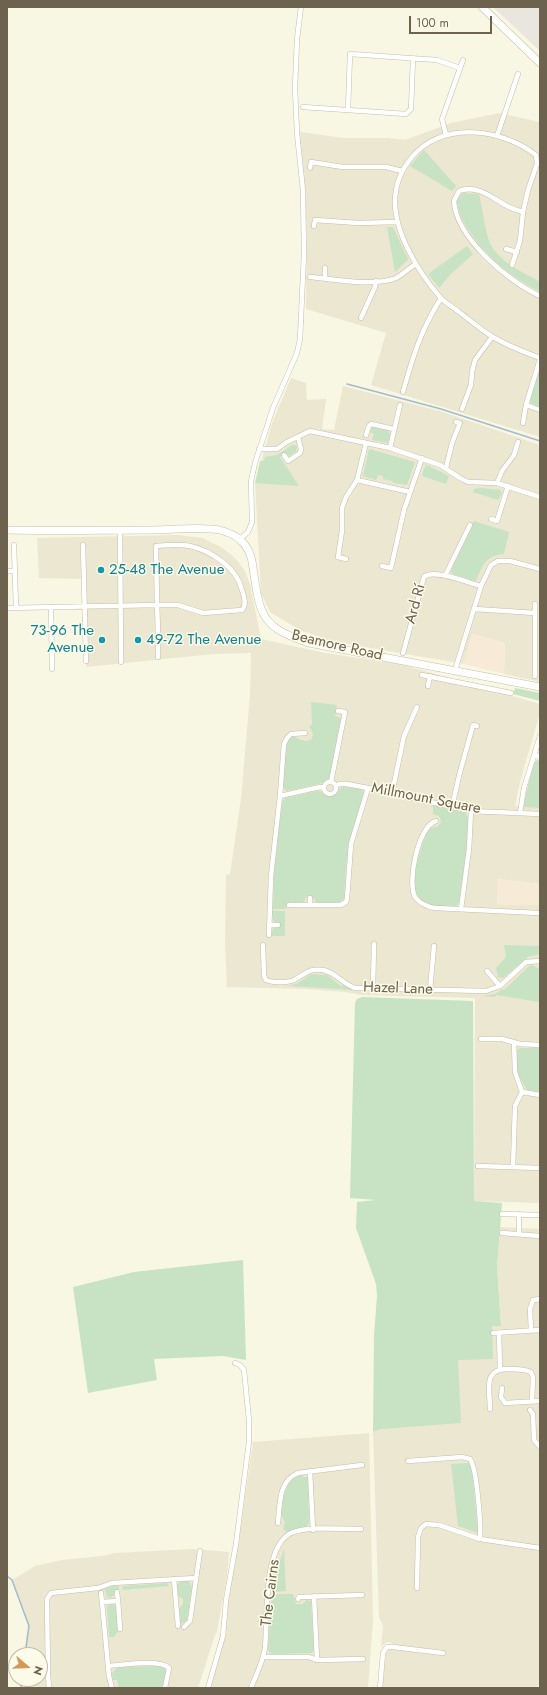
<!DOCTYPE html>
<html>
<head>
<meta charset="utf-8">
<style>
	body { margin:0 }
	#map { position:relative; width:547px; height:1695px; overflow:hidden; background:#f8f7e3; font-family:Jost,sans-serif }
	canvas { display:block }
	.frame { position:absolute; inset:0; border:8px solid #6d624d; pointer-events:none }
	.north { position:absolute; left:8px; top:1647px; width:40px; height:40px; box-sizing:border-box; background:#fcfae9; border:1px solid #c3bdab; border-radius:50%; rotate:109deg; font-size:11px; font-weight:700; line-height:16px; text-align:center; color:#6d624d }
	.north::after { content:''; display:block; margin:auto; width:14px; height:18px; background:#d29a58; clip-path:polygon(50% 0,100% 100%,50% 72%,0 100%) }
	.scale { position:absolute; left:409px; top:16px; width:83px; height:18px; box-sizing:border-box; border:2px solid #6d624d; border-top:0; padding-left:5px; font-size:12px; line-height:14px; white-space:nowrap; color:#6d624d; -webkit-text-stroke:3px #fcfae9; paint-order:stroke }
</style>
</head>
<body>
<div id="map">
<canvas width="547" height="1695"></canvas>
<div class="frame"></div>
<div class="north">N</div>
<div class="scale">100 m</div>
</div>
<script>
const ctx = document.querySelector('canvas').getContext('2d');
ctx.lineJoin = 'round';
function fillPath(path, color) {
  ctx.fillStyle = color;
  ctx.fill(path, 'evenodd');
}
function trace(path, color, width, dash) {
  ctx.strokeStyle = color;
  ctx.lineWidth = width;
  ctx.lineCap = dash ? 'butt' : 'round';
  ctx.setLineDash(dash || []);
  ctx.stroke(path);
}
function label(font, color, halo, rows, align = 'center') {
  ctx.font = font + ' Jost,sans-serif';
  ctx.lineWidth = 3;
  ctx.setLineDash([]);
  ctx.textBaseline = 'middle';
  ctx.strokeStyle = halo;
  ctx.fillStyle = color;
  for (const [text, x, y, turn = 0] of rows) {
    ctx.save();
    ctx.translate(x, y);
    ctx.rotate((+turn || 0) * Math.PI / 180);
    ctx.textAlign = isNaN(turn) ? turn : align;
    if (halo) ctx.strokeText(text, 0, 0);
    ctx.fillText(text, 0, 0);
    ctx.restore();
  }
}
fillPath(new Path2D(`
	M499,113l41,9v315l-169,-52 15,-52 -80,-24 1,-77 -7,-100 44,6h45l16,2 46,-17z
	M291,378l15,5 1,17 19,-1 -4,30 12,1 9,-44 100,26 97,33v237l-36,-8 1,-31 -33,-9 -8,30 -134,-23 -32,-12 -28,-17 -9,-19 -6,-110 17,-60z
	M178,535l24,3 19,9 15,12 9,12 5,13 11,55 64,14 75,11 140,40v9l-20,69 -5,24h25v78l-42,-5 -1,26h43v298l-66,-2 1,-203 -113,-3 -16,-3 -40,-3 -79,-2 -2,-46 1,-66 4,-1 11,-75 9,-104 1,-42 -38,1 -127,13 -1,-88 -46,-1 -2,-40z
	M500,1227l40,2v456l-6,3h-152l4,-35 2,-3 5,-1 -1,-6 -5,-1 -6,5 2,-21 -4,-9 -6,-185 8,-3 77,-69 34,-34h9l-4,-59z
	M369,1433l4,187 -5,68h-159l11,-40 7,-51 11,-51 15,-104z
	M193,1549l36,3 -2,24 -10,56 -2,3 -17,53h-178l1,-9h19v-24h-16l4,-30 -16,-45 23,-14 27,-6 40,-4 12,-3z`), '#ece7d1');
fillPath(new Path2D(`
	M472,634l33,9 -1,31 -40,-10z
	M498,879l42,5v21h-43z`), '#f7ebd8');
fillPath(new Path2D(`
	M493,7h47v44z`), '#e8e6dd');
fillPath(new Path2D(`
	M424,150l32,36 -4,5 -42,-25z
	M462,193l17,1c3,13 7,42 12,51 10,18 33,28 49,37v10c-30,-15 -56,-37 -74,-66 -4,-8 -9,-16 -9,-26z
	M387,227h6l15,32 -1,2 -12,11z
	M467,246l6,8 -22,20 -12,14 -11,-14z
	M540,368v39l-9,-4 -1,-4z
	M372,427l16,3 2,4 -2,9 -16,-3 2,-6 -4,-2z
	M292,445h3l2,2 -1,4 -7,5 -4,-3 -5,4 19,29 -44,-3 5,-22h4l1,-4 12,-2z
	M369,449l46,13 -8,23 -14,-2 -1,-2 -9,-2v-3l-5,-1 -1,4 -2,1 -12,-4z
	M425,464l24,12 -3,8 -24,-8 2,-8 2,-1z
	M480,488l20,2 2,3 -4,7 -25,-8 1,-3z
	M474,521l35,11 -5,22c-19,2 -21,11 -28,27l-22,-6 -3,-3 7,-20z
	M515,688l25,5v8l-27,-7z
	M311,702l26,3 -2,11 6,2 -12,61 -6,4 -37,8 -3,-5 3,-42 6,-8c7,2 12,8 20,3l1,-5 -4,-8 3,-1z
	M537,760h3v48l-17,-1 10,-43z
	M342,787l19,2 4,4 -16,49 -3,24 -2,33c-5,6 -21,5 -28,3l-3,-5 -6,-1 -4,7h-16l-1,6h-13l1,-37 8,-70 3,-4 32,-7c6,0 9,6 16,5z
	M433,805l32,8 3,4 -1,29 -8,57 -3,3c-11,0 -24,2 -34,-5 -17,-13 0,-56 6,-72l10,-3 3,-4 -2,-6 -6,-2z
	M272,911h13v25h-14l2,-8 7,-1v-4h-4l-3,-3z
	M540,937v17l-12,3 -25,21 -5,-1 -2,-9 10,-11 -2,-12 35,1z
	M533,965l7,5 -1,32 -42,-7 -3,2 -12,-1 13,-2 7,-5 2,1 25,-24z
	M311,974l16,1 14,11 1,-1 12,5 -65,-4 9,-3z
	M362,997l111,4 1,200 28,2 -5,64 4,59h-9l1,33 -35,1 3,63 -80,6 -8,3 1,-97 3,-39 -1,-12 -20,-56 1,-26 19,-2 -26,-2 5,-195 2,-4z
	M520,1048h20v44l-13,-2 -10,-17v-23z
	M243,1260l3,100 -23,-4 -69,3 3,21 -69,13 -15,-106 61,-15z
	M470,1463l2,6 6,64 -20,-7 -7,-62z
	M302,1475l2,2h4l1,46 -3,4 -19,5 -4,-3 2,-7 -4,-7c3,-17 2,-35 21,-40z
	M284,1549l2,42 -12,1 3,-22z
	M181,1581h8l3,6 -5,34 -7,3 -1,-15 4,-5v-5l-5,-3 -1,-11z
	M167,1583l2,3 -47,4 1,-4z
	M112,1586h7v4h-5v5l-4,3 -3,-1 -2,-7 -5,1z
	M272,1594h21l3,10h7l3,-4 5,1 3,47 -2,5 -39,1 -4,-2 -1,-4z
	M111,1603l4,2 1,2 2,24 -4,6h-5l-2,-30z
	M159,1666h4l4,5 -4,17h-44l-2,-8h-4l-1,-7 6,-6z`), '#c7e3c4');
trace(new Path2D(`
	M347,384l94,25 99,32
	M7,1576l5,4 17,46 -4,29
	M21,1688l1,-9`), '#a3bacf', 1.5);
const minor = new Path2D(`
	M303,107l103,7 5,-5 2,-50
	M348,110l2,-56 87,6 23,8
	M446,135l-4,-16 21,-59
	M497,136l21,-62
	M310,168l1,-6 32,5h43l16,4
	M523,212c-5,-2 -11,-3 -16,-6 -15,-8 -29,-22 -48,-15l-5,10c2,37 55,81 86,95
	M314,226l1,-6 43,3 39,-1
	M506,249l11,3
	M512,265l8,-24 3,-29 5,-22 9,-26 -1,-9c-35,-27 -93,-34 -124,2 -11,13 -17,29 -17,45 0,32 24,71 45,95 5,6 13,10 19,15 11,8 22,18 34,25 15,9 31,15 47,21
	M310,277c24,2 63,10 86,1 7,-4 13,-10 20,-14
	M325,278v-10
	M361,318l14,-31 1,-6
	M403,392c10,-36 18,-62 38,-94
	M526,405l14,5
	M462,409l9,-24 1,-13 3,-12 17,-23
	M523,423l3,-18 14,-46
	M366,435l3,-9 2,-2 23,5
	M390,448l10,-43
	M259,449h18l10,-7 23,-11 80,17 50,17 20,13 8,4 29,1 43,14
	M284,455l4,6 12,-8 1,-4 -3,-12
	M446,468l6,-25 8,-20 -4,-1
	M357,480l53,12
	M497,483l5,-12 12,-16 4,-13
	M491,519l6,2 11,-35
	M120,530l1,132
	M240,539l8,-7 4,-10 -1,-41 4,-18 18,-55 24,-55 3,-14 4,-85 -1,-63 -6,-58 -2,-45 2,-49 4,-32
	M14,545l2,62
	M83,545l3,116
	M346,559l-8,-2 4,-26v-23l4,-11 11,-17 9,-37
	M382,566l9,2 13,-58 18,-52
	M7,571h8
	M445,576l25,-51
	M51,607l1,62
	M7,608l150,-3h21l25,8 39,-3c5,-6 2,-13 0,-20 -5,-22 -30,-39 -52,-44 -10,-2 -23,-1 -34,0l1,59c1,17 1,35 1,52
	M475,609l60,4
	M403,653l21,-76c8,-9 45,6 57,9
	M455,670l26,-84 10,-21 7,-4h12l30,8
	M422,675l89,18
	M535,676v-72
	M428,686l2,-10
	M534,755l6,2
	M331,782l14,-70 -7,-1
	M324 788a6 6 0 1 1 12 0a6 6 0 1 1-12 0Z
	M336,786l3,-2h8l21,4 103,23 69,3
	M392,793l12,-57 13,-29
	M280,796l4,-52 3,-6 4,-4 14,-1
	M452,807l7,-31 14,-51 4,1
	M520,813l4,-25 16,-52
	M436,821c-18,5 -29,61 -21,76 5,7 13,10 21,11l102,5
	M310,898v7
	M289,905h52l5,-3 1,-3 4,-55 17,-56
	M461,909l8,-60 2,-38
	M269,925h9
	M269,935l2,-59 9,-80 40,-9 4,1
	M263,945l1,31 2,4c7,3 21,3 28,0 12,-6 13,-12 29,-10 12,2 20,14 32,18l131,3 14,-5 26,-24 14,-1
	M487,971l13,15
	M373,988l1,-44
	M430,990l4,-44
	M481,1039h21l18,5 20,1
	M522,1092l18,3
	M478,1166l62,2
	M513,1167l2,-61 7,-14 -7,-20 -1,-30
	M502,1214l38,1
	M502,1233l38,3
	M519,1234v-20
	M531,1330l-1,-21 3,-9 7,-1
	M493,1333l47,-3
	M499,1333l1,36
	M502,1388l-1,9 4,6 35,-2
	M490,1409c0,-19 -8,-41 19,-40 7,0 15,0 22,3l2,5 -1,24
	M530,1410l3,4 1,26 6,7
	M408,1461l54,-4 8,2c7,9 11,67 10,80
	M310,1471l3,59
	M278,1523c2,-18 0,-42 20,-50l64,-8
	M174,1579l4,47
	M417,1588l1,-51 3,-9 5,-4 13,1 41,14 60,9
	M117,1592l1,9
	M101,1593l1,9
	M314,1596l3,64
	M298,1599l1,-2 63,-2
	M184,1627l6,-6 10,-70
	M264,1657h45l8,3 46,-1
	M108,1666c14,-1 52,-7 61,2l-4,20
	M49,1688l-1,-13 -1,-76 4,-6 47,-5 14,-5 84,-5
	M112,1688l-3,-12 -7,-74 16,-1 2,28
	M208,1688l15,-52 3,-36 10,-56 13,-102v-22l-5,-50 -4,-5 -5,-2
	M251,1688c5,-13 12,-26 14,-40 3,-28 -3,-101 26,-115 15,-7 52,-4 70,-4
	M380,1688l3,-35 4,-6h6l50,6`);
const secondary = new Path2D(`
	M482,7l58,56
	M7,530c49,1 97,0 146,0 22,0 45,-4 67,0 7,2 14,4 19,9 9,7 13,18 14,29 7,48 8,59 56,75l231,44`);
trace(minor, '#c5bea9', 5.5);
trace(secondary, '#c7c0a7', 8);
trace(minor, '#fff', 4.5);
trace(secondary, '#fff', 7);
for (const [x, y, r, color] of [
	[101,570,4,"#0f9aa8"],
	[102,640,4,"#0f9aa8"],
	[138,640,4,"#0f9aa8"]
]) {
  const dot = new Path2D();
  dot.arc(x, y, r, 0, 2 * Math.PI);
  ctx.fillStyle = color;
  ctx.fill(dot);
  trace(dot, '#fcfae9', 1.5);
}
label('15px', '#0d838f', '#fcfae9', [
	["25-48 The Avenue",109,570],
	["73-96 The",94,631,"right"],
	["Avenue",94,648,"right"],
	["49-72 The Avenue",146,640]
], 'left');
label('15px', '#6d624d', '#fcfae9', [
	["Ard Rí",416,604,-75],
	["Beamore Road",337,646,13],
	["Millmount Square",426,799,11],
	["Hazel Lane",398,989,2],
	["The Cairns",271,1593,-83]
]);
</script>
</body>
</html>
